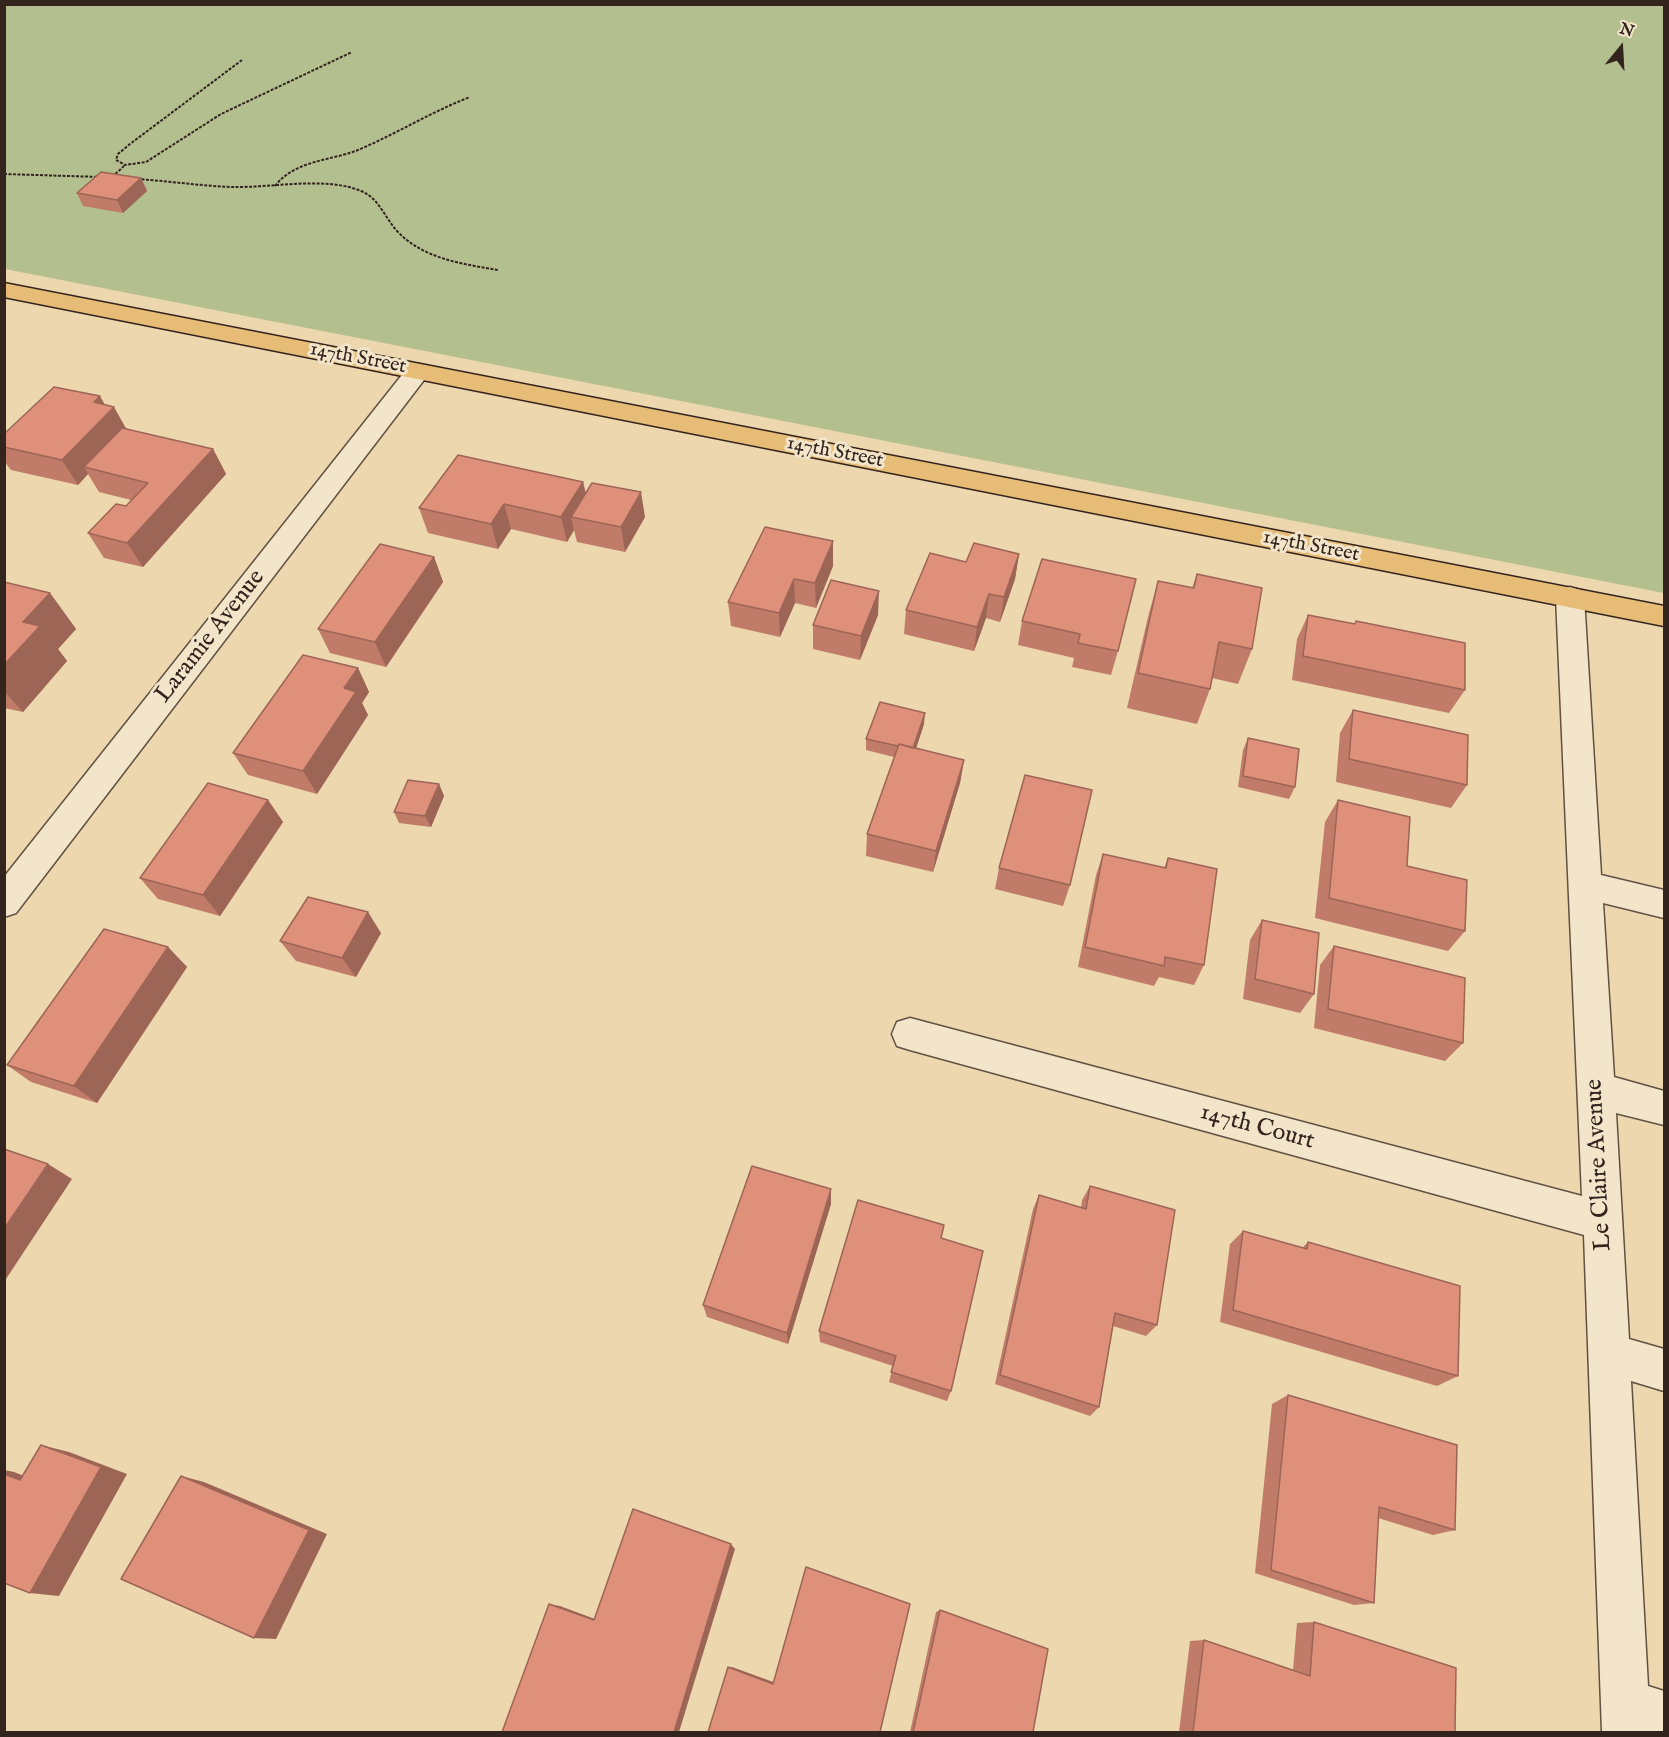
<!DOCTYPE html>
<html>
<head>
<meta charset="utf-8">
<style>
	body { margin:0 }
	#map { position:relative; width:1669px; height:1737px; overflow:hidden; background:#ecd7ae; font-family:"IM FELL English",serif }
	canvas { display:block }
	.frame { position:absolute; inset:0; border:6px solid #33241e; pointer-events:none }
	.north { position:absolute; left:1591px; top:18px; width:60px; height:60px; -webkit-text-stroke:4px #f3e5ca; paint-order:stroke; rotate:18deg; font-size:16px; font-weight:700; line-height:24px; text-align:center; color:#33241e }
	.north::after { content:''; display:block; margin:auto; width:21px; height:27px; background:#33241e; clip-path:polygon(50% 0,100% 100%,50% 72%,0 100%) }
</style>
</head>
<body>
<div id="map">
<canvas width="1669" height="1737"></canvas>
<div class="frame"></div>
<div class="north">N</div>
</div>
<script>
const ctx = document.querySelector('canvas').getContext('2d');
ctx.lineJoin = 'round';
function fillPath(path, color) {
  ctx.fillStyle = color;
  ctx.fill(path, 'evenodd');
}
function trace(path, color, width, dash) {
  ctx.strokeStyle = color;
  ctx.lineWidth = width;
  ctx.lineCap = dash ? 'butt' : 'round';
  ctx.setLineDash(dash || []);
  ctx.stroke(path);
}
function label(font, color, halo, rows, align = 'center') {
  ctx.font = font + ' "IM FELL English",serif';
  ctx.lineWidth = 6;
  ctx.setLineDash([]);
  ctx.textBaseline = 'middle';
  ctx.strokeStyle = halo;
  ctx.fillStyle = color;
  for (const [text, x, y, turn = 0] of rows) {
    ctx.save();
    ctx.translate(x, y);
    ctx.rotate((+turn || 0) * Math.PI / 180);
    ctx.textAlign = isNaN(turn) ? turn : align;
    if (halo) ctx.strokeText(text, 0, 0);
    ctx.fillText(text, 0, 0);
    ctx.restore();
  }
}
fillPath(new Path2D(`
	M4,5h1660v588l-1659,-324z`), '#b3bf8e');
const minor = new Path2D(`
	M418,364l9,2 3,5 -3,5 -411,537 -12,4v-40l405,-511z
	M1570,587l10,3 4,7 17,278 63,15v28l-61,-15 11,174 50,14v34l-48,-12 13,226 35,10v42l-33,-10 17,305 16,5v41h-62l-18,-497 -674,-185 -13,-4 -5,-12 5,-12 13,-4 672,178 -26,-599 4,-7z`);
const major = new Path2D(`
	M4,283l1660,323v20l-1660,-329z`);
trace(minor, '#615142', 3);
trace(major, '#33241e', 3);
trace(new Path2D(`
	M242,60l-112,84 -12,10 -2,6 9,5 21,-3 75,-48 131,-62
	M4,174l96,3
	M112,177l12,-11
	M137,179c32,2 64,7 96,8 39,1 92,-11 128,4 18,7 24,27 36,40 26,28 66,33 101,39
	M275,186c20,-26 55,-25 83,-36 38,-16 73,-38 112,-53`), '#33241e', 2, [3, 1.5]);
fillPath(minor, '#f3e5ca');
fillPath(major, '#e6bc77');
fillPath(new Path2D(`
	M141,178l6,13 -24,22 -40,-7 -6,-13z
	M105,405l22,24 86,20 13,25 -83,93 -39,-9 -16,-25 38,-27 5,-6 -32,-8 -11,-18 -10,11 -67,-15 -7,-9v-27z
	M583,482l3,11 59,24 -20,35 -48,-10 -3,-12 -7,12 -56,-13 -13,20 -70,-16 -9,-25z
	M833,541v25l-17,42 -21,-5 -15,34 -49,-11 -3,-24z
	M1019,554l-4,25 -15,43 -14,-4 -12,33 -70,-17 2,-24z
	M434,557l9,25 -57,85 -56,-14 -12,-24z
	M1042,559l76,92 -7,24 -39,-8 2,-9 -56,-13 4,-24z
	M1197,574l55,75 -14,35 -26,-6 -2,11 -13,35 -70,-16 21,-91 10,-36 34,7z
	M4,582l46,11 26,36 -18,20 9,12 -44,51 -19,-4z
	M878,615l-18,45 -47,-11v-24z
	M1308,615l46,9 2,-3 109,69 -16,23 -157,-33 5,-41z
	M358,668l11,24 -7,11 6,12 -51,79 -69,-19 -15,-22z
	M1353,710l114,75 -16,23 -115,-26 4,-49z
	M924,724l-8,24 48,12 -4,23 -27,89 -67,-16 1,-22 27,-77 -28,-7v-11z
	M1248,738l47,49 -6,12 -51,-12 5,-37z
	M439,784l5,12 -13,31 -32,-4 -5,-11z
	M268,800l15,22 -63,94 -62,-17 -18,-21z
	M1338,800l69,66 58,65 -17,20 -133,-33 10,-96z
	M1103,854l61,14 4,-10 36,107 -10,20 -35,-8 -5,9 -76,-19 18,-92z
	M999,868l71,17 -7,21 -68,-17z
	M1262,920l52,74 -14,19 -57,-14 7,-59z
	M381,933l-25,44 -60,-16 -16,-20z
	M1334,946l129,97 -18,18 -131,-33 6,-63z
	M168,947l19,20 -90,136 -66,-21 -24,-17z
	M1090,1186l67,139 -11,11 -33,-10 -14,81 -9,9 -95,-32 38,-175 6,-14 42,13 1,-8z
	M831,1204l-43,140 -81,-27 -4,-12z
	M1243,1231l59,17 6,-6 150,134 -21,10 -217,-64 10,-78z
	M941,1238l10,153 -4,10 -58,-19 4,-16 -73,-24 -1,-11z
	M1288,1395l167,135 -22,5 -55,-17 -4,85 -20,2 -99,-32 17,-169z
	M940,1610l93,122h-123l26,-120z
	M1314,1622l141,110h-276l11,-91 14,-1 89,30 4,-47z`), '#c07c69');
fillPath(new Path2D(`
	M141,178l6,13 -24,22 -6,-13z
	M100,396l9,16 5,-5 14,25 -44,35 4,7 -10,11 -16,-25 32,-58z
	M213,449l13,25 -83,93 -16,-24z
	M583,482l5,25 -17,10 3,13 -7,12 -6,-25z
	M641,492l4,25 -20,35 -4,-25z
	M504,504l7,25 -13,20 -7,-25z
	M833,541v25l-17,42 -1,-25z
	M1019,554l-4,25 -15,43 4,-25z
	M434,557l9,25 -57,85 -11,-25z
	M794,579l1,24 -15,34 -1,-24z
	M879,591l-1,24 -18,45 1,-24z
	M50,593l26,36 -18,20 9,12 -44,51 -19,-21v-26l19,-43z
	M989,594l-3,24 -12,33 3,-24z
	M358,668l11,24 -7,11 6,12 -51,79 -14,-23 41,-83z
	M925,713l-1,11 -12,37 1,-11z
	M964,760l-4,23 -27,89 3,-21z
	M439,784l5,12 -13,31 -6,-11z
	M268,800l15,22 -63,94 -17,-21z
	M368,912l13,21 -25,44 -14,-19z
	M168,947l19,20 -90,136 -23,-17z
	M48,1164l24,15 -68,103v-53z
	M831,1189v15l-43,140 -1,-11z
	M41,1445l28,7 58,22 -68,122 -29,-3z
	M4,1470l10,2 35,14 -29,-6 -16,-6z
	M181,1476l23,6 123,52 -51,105 -22,-1z
	M731,1544l4,5 -56,183h-5z
	M549,1604l11,2 43,16 -9,-2z
	M728,1667h4l44,16 -3,1z`), '#9c6555');
const building = new Path2D(`
	M101,172l40,6 -24,22 -40,-7z
	M54,387l46,9 -6,6 20,5 -52,53 -58,-13v-13z
	M122,428l91,21 -86,94 -39,-10 28,-29 10,2 22,-23 -64,-16z
	M458,455l125,27 -22,35 -57,-13 -13,20 -72,-16z
	M592,483l49,9 -20,35 -50,-10z
	M765,527l68,14 -18,42 -21,-4 -15,34 -51,-11z
	M974,543l45,11 -15,43 -15,-3 -12,33 -71,-17 24,-57 36,9z
	M380,544l54,13 -59,85 -57,-13z
	M1042,559l94,20 -18,72 -40,-8 2,-9 -58,-13z
	M1197,574l65,14 -10,61 -33,-7 -9,47 -72,-16 20,-92 36,7z
	M831,580l48,11 -18,45 -48,-11z
	M4,582l46,11 -27,29 17,4 -36,39z
	M1308,615l47,9 1,-3 109,22v47l-162,-34z
	M303,655l55,13 -14,20 12,4 -53,79 -70,-18z
	M880,702l45,11 -12,35 -14,-4 -1,2 -32,-7z
	M1353,710l115,25 -1,50 -118,-26z
	M1248,738l51,11 -4,38 -52,-11z
	M899,744l65,16 -28,91 -69,-17z
	M1025,775l67,15 -22,95 -71,-17z
	M408,780l31,4 -14,32 -31,-4z
	M208,783l60,17 -65,95 -63,-17z
	M1338,800l72,17 -3,49 60,14 -2,51 -136,-33z
	M1103,854l63,14 2,-10 49,11 -13,96 -39,-8 -1,9 -79,-19z
	M308,897l60,15 -26,46 -62,-17z
	M1262,920l57,13 -5,61 -59,-15z
	M104,929l64,18 -94,139 -67,-21z
	M1334,946l131,32 -2,65 -135,-34z
	M4,1149l44,15 -44,65z
	M752,1166l79,23 -44,144 -84,-28z
	M1090,1186l85,24 -18,115 -42,-12 -16,94 -99,-32 39,-180 47,14z
	M858,1200l86,25 -3,13 42,13 -32,140 -60,-19 5,-16 -77,-25z
	M1243,1231l64,18 1,-7 152,44 -2,90 -225,-66z
	M1288,1395l169,50 -2,85 -76,-23 -5,96 -103,-33z
	M41,1445l60,22 -71,126 -26,-10v-109l16,6z
	M181,1476l128,54 -55,108 -133,-59z
	M633,1509l98,35 -57,188h-172l47,-128 45,16z
	M806,1567l104,37 -30,128h-172l20,-65 45,17z
	M940,1610l108,39 -15,83h-120z
	M1314,1622l142,46 -1,64h-262l11,-92 106,36z`);
fillPath(building, '#df907a');
trace(building, '#9c6555', 1.5);
label('20px', '#33241e', '#f3e5ca', [
	["147th Street",358,359,11],
	["147th Street",835,453,11],
	["147th Street",1311,547,11]
]);
label('24px', '#33241e', '#f3e5ca', [
	["Laramie Avenue",211,637,-52],
	["147th Court",1257,1128,15],
	["Le Claire Avenue",1600,1165,-93]
]);
</script>
</body>
</html>
